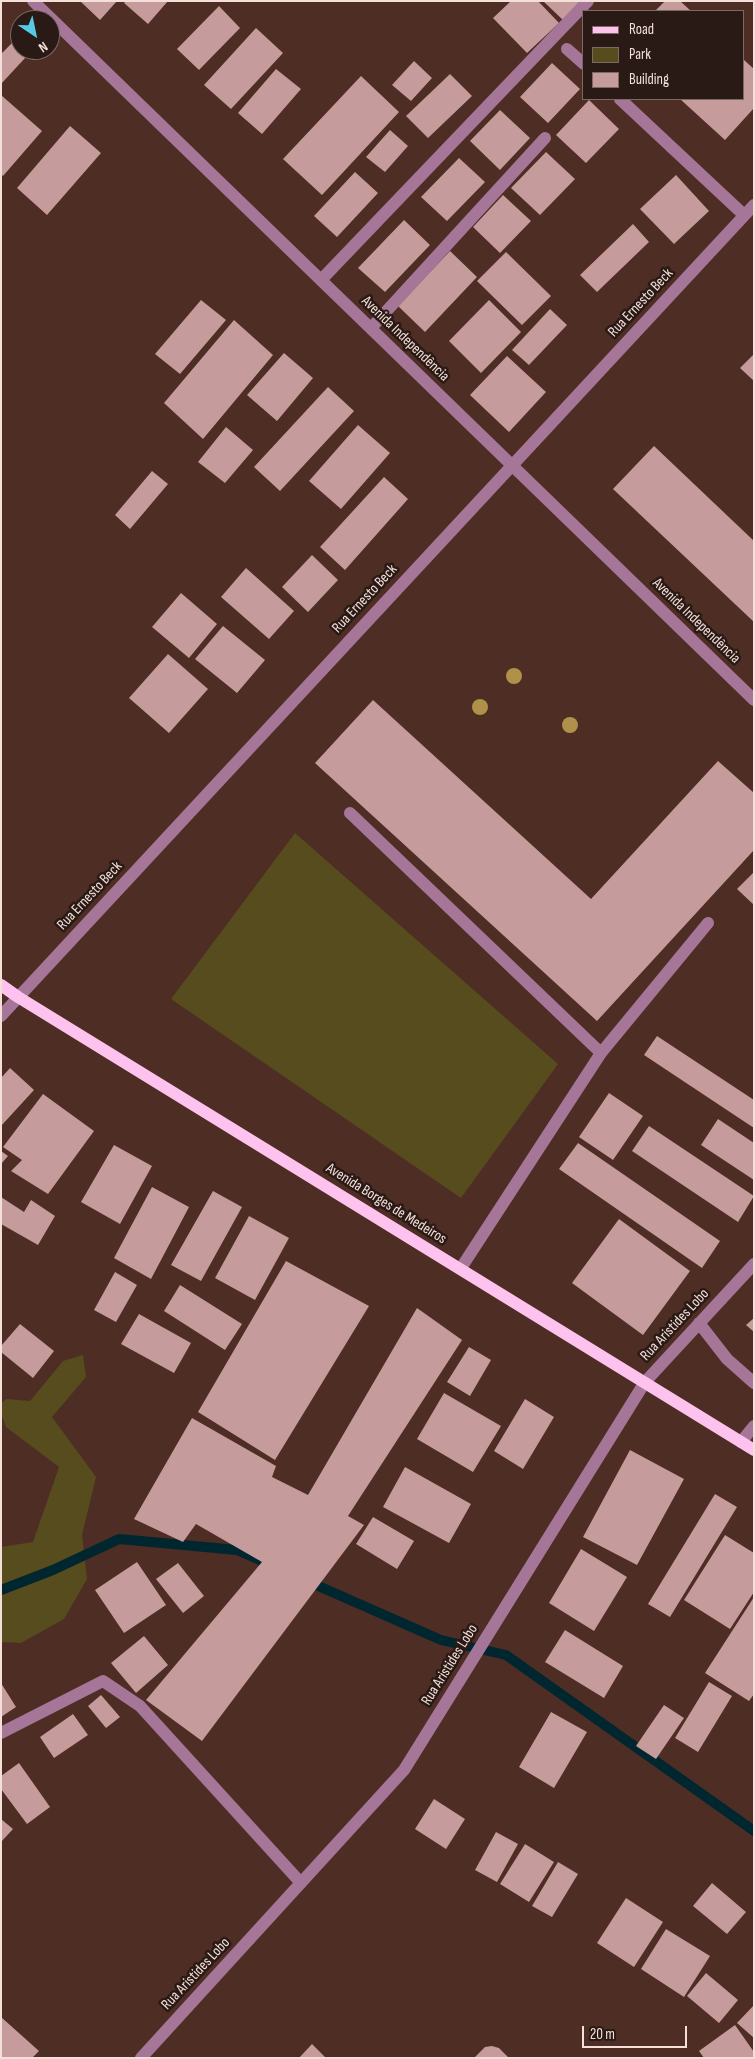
<!DOCTYPE html>
<html>
<head>
<meta charset="utf-8">
<style>
	body { margin:0 }
	#map { position:relative; width:755px; height:2059px; overflow:hidden; background:#4e2d24; font-family:"Sofia Sans Condensed",sans-serif }
	canvas { display:block }
	.frame { position:absolute; inset:0; border:2px solid #f5dfd9; pointer-events:none }
	.legend { position:absolute; left:582px; top:10px; width:162px; height:90px; box-sizing:border-box; background:#291a16; border:1px solid #7b6964; margin:0; padding:6px 9px; list-style:none; font-size:15px; color:#f5dfd9 }
	.legend li { display:flex; align-items:center; gap:10px; height:25px }
	.legend b { width:25px; border:1px solid #7b6964 }
	.north { position:absolute; left:10px; top:10px; width:50px; height:50px; box-sizing:border-box; background:#291a16; border:1px solid #7b6964; border-radius:50%; rotate:146deg; font-size:14px; font-weight:700; line-height:20px; text-align:center; color:#f5dfd9 }
	.north::after { content:''; display:block; margin:auto; width:18px; height:22px; background:#58c9e4; clip-path:polygon(50% 0,100% 100%,50% 72%,0 100%) }
	.scale { position:absolute; left:582px; top:2026px; width:105px; height:22px; box-sizing:border-box; border:2px solid #f5dfd9; border-top:0; padding-left:6px; font-size:15px; line-height:18px; white-space:nowrap; color:#f5dfd9; -webkit-text-stroke:4px #291a16; paint-order:stroke }
</style>
</head>
<body>
<div id="map">
<canvas width="755" height="2059"></canvas>
<div class="frame"></div>
<ul class="legend">
<li><b style="height:6px;background:#fec2ee"></b>Road</li>
<li><b style="height:14px;background:#574c1d"></b>Park</li>
<li><b style="height:14px;background:#c59b9c"></b>Building</li>
</ul>
<div class="north">N</div>
<div class="scale">20 m</div>
</div>
<script>
const ctx = document.querySelector('canvas').getContext('2d');
ctx.lineJoin = 'round';
function fillPath(path, color) {
  ctx.fillStyle = color;
  ctx.fill(path, 'evenodd');
}
function trace(path, color, width, dash) {
  ctx.strokeStyle = color;
  ctx.lineWidth = width;
  ctx.lineCap = dash ? 'butt' : 'round';
  ctx.setLineDash(dash || []);
  ctx.stroke(path);
}
function label(font, color, halo, rows, align = 'center') {
  ctx.font = font + ' "Sofia Sans Condensed",sans-serif';
  ctx.lineWidth = 5;
  ctx.setLineDash([]);
  ctx.textBaseline = 'middle';
  ctx.strokeStyle = halo;
  ctx.fillStyle = color;
  for (const [text, x, y, turn = 0] of rows) {
    ctx.save();
    ctx.translate(x, y);
    ctx.rotate((+turn || 0) * Math.PI / 180);
    ctx.textAlign = isNaN(turn) ? turn : align;
    if (halo) ctx.strokeText(text, 0, 0);
    ctx.fillText(text, 0, 0);
    ctx.restore();
  }
}
fillPath(new Path2D(`
	M295,833l263,231 -97,134 -290,-199z
	M83,1355l3,22 -34,40 44,60 -14,58 5,44 -23,40 -43,24 -20,-1v-95l32,-5 26,-75 -53,-40 -5,-13v-10l5,-5 24,2 33,-40z`), '#574c1d');
trace(new Path2D(`
	M307,1581l134,59 65,15 248,176
	M1,1590l52,-20 66,-31 118,11 32,14`), '#00262f', 10);
fillPath(new Path2D(`
	M80,1h37l-17,19z
	M126,1h42l-20,23 -24,-21z
	M511,1h27l21,22 -32,30 -34,-35z
	M543,1h37l-17,19z
	M665,1h15l11,10h-36z
	M219,6l21,22 -41,42 -22,-21z
	M256,28l27,25 -52,56 -27,-24z
	M12,43l14,14 -25,27v-30z
	M744,60l10,9v39l-29,32 -45,-41h64z
	M414,61l18,17 -21,23 -19,-16z
	M552,63l28,26 -32,34 -28,-26z
	M276,69l25,20 -39,45 -24,-21z
	M450,74l22,22 -44,42 -22,-22z
	M361,76l38,36 -77,83 -39,-36z
	M1,95l41,36 -39,45 -2,-2z
	M589,100l30,29 -33,34 -30,-28z
	M500,110l30,28 -30,32 -30,-29z
	M70,126l31,27 -54,62 -30,-27z
	M390,130l18,16 -23,26 -19,-15z
	M546,152l29,27 -35,36 -29,-27z
	M459,158l26,24 -38,39 -26,-24z
	M355,172l23,21 -41,44 -23,-21z
	M676,175l33,36 -35,33 -34,-35z
	M503,195l28,26 -31,32 -27,-26z
	M404,220l26,25 -45,47 -27,-24z
	M633,224l16,18 -52,50 -17,-17z
	M450,251l27,26 -52,55 -27,-26z
	M506,252l45,44 -29,29 -45,-44z
	M201,300l25,20 -46,54 -25,-20z
	M489,300l32,32 -40,41 -32,-32z
	M550,309l17,16 -38,40 -17,-15z
	M234,320l39,35 -70,84 -39,-36z
	M284,353l29,25 -36,43 -30,-26z
	M754,354v27l-14,-13z
	M507,356l39,36 -37,40 -39,-37z
	M328,387l26,24 -74,80 -26,-24z
	M358,425l32,28 -49,56 -32,-28z
	M226,427l27,23 -28,33 -27,-21z
	M654,446l100,95v81l-141,-133z
	M152,471l16,13 -38,45 -15,-14z
	M384,477l24,22 -63,71 -25,-23z
	M312,555l26,25 -30,32 -26,-25z
	M246,568l48,43 -25,28 -48,-42z
	M181,593l36,31 -28,34 -37,-31z
	M223,626l42,34 -28,33 -42,-34z
	M168,654l40,35 -39,44 -40,-35z
	M373,700l218,199 127,-138 36,32v57l-157,171 -282,-258z
	M754,872v33l-17,-16z
	M657,1036l97,64v28l-110,-73z
	M10,1068l24,22 -33,36v-48z
	M609,1093l34,23 -30,44 -34,-23z
	M43,1094l51,37 -46,63 -37,-23 11,-11 -19,-13z
	M718,1119l36,24v37l-53,-35z
	M649,1126l105,70 -16,26 -106,-71z
	M578,1143l142,98 -18,27 -143,-99z
	M114,1145l38,21 -32,58 -39,-22z
	M1,1151l7,5 -7,8z
	M152,1187l37,20 -38,72 -37,-21z
	M213,1191l29,16 -41,74 -30,-16z
	M1,1197l23,15 7,-12 24,16 -17,29 -37,-21z
	M249,1216l40,22 -34,62 -40,-22z
	M619,1219l71,52 -47,64 -71,-52z
	M286,1261l83,45 -94,154 -77,-48z
	M115,1272l22,13 -21,37 -22,-12z
	M180,1285l62,39 -17,26 -61,-39z
	M417,1308l45,32 -114,176 16,9 -162,216 -56,-41 116,-138 -66,-38 -13,18 -49,-23 58,-101 84,48 -4,11 36,18z
	M139,1314l52,29 -17,30 -53,-29z
	M754,1318v14l-8,-7z
	M20,1324l34,27 -21,27 -32,-26v-6z
	M469,1347l22,13 -21,36 -23,-14z
	M444,1393l57,33 -28,46 -56,-33z
	M525,1399l29,18 -31,52 -29,-18z
	M630,1450l54,29 -47,86 -54,-28z
	M405,1467l66,37 -22,39 -66,-36z
	M715,1494l22,13 -67,110 -22,-13z
	M373,1517l41,24 -17,28 -41,-25z
	M725,1535l29,18v39l-24,37 -46,-29z
	M581,1549l46,28 -33,54 -45,-28z
	M137,1562l29,43 -42,28 -29,-43z
	M178,1563l26,33 -21,17 -27,-34z
	M754,1597v97l-5,7 -44,-28z
	M565,1630l58,36 -19,32 -59,-36z
	M144,1636l24,29 -32,28 -25,-30z
	M709,1682l23,14 -34,56 -23,-14z
	M1,1683l15,24 -15,10z
	M101,1695l19,22 -14,11 -18,-22z
	M664,1705l20,13 -28,41 -20,-13z
	M551,1712l36,20 -33,56 -35,-21z
	M73,1714l15,21 -34,23 -14,-21z
	M19,1763l31,44 -23,17 -26,-35v-13z
	M434,1799l31,20 -19,30 -31,-20z
	M1,1819l12,10 -12,13z
	M496,1832l22,12 -21,38 -22,-12z
	M525,1844l29,18 -25,40 -29,-18z
	M558,1862l20,12 -26,43 -20,-11z
	M712,1883l34,29 -19,22 -34,-28z
	M626,1898l37,24 -29,45 -37,-24z
	M666,1929l44,27 -26,41 -43,-28z
	M706,1973l32,27 -19,23 -32,-27z
	M754,2005v33l-17,-15z
	M1,2017l38,34 -7,7h-31z
	M735,2025l19,27v6h-50l-5,-7z
	M312,2044l14,14h-27z
	M492,2046l7,2 10,10h-35l11,-11z`), '#c59b9c');
trace(new Path2D(`
	M33,1l721,699
	M567,49l17,15
	M620,99l124,116
	M321,280l267,-279
	M371,328l174,-190
	M350,813l251,240
	M1,1016l753,-811
	M461,1268l140,-215 107,-130
	M699,1323l28,36 27,24
	M741,1442l13,-16
	M1,1733l102,-52 37,25 161,177
	M141,2058l263,-288 241,-388 109,-118`), '#a67699', 12);
trace(new Path2D(`
	M1,985l17,12 736,453`), '#fec2ee', 12);
ctx.fillStyle = '#af914a';
for (const [x, y] of [
	[514,676],
	[480,707],
	[570,725]
]) {
  ctx.beginPath();
  ctx.arc(x, y, 8, 0, 2 * Math.PI);
  ctx.fill();
}
label('15px', '#f5dfd9', '#291a16', [
	["Rua Ernesto Beck",641,303,-47],
	["Avenida Independência",405,339,44],
	["Rua Ernesto Beck",365,599,-47],
	["Avenida Independência",696,621,44],
	["Rua Ernesto Beck",90,896,-47],
	["Avenida Borges de Medeiros",386,1204,32],
	["Rua Aristides Lobo",675,1325,-47],
	["Rua Aristides Lobo",450,1665,-58],
	["Rua Aristides Lobo",196,1974,-47]
]);
</script>
</body>
</html>
